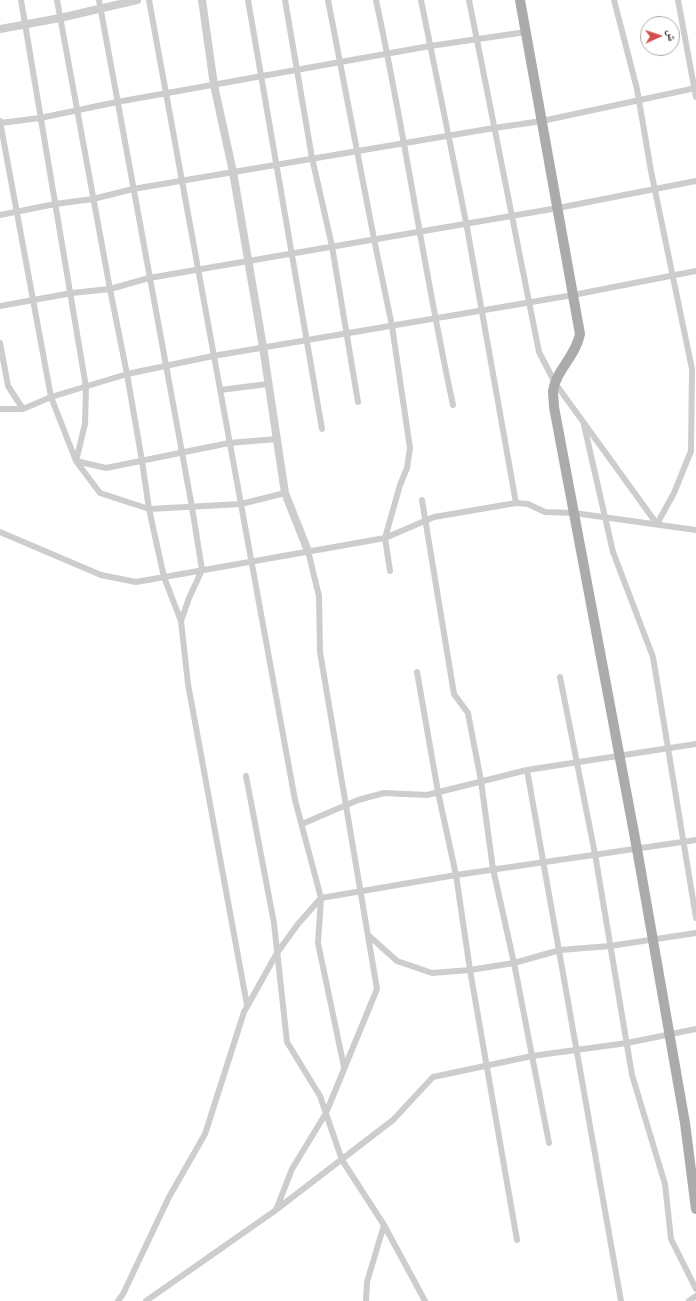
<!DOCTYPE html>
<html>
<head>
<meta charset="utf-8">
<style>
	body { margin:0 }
	#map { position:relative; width:696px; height:1301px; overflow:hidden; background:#fff; font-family:Raleway,"Noto Naskh Arabic",sans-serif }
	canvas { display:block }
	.north { position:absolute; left:640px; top:16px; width:40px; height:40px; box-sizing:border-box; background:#fff; border:1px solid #adadad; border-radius:50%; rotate:87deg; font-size:11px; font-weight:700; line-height:16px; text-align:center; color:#333 }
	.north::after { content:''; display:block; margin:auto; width:14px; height:18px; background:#d34e4c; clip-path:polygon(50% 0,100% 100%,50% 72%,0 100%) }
</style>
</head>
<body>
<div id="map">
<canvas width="696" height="1301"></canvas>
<div class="north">ش</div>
</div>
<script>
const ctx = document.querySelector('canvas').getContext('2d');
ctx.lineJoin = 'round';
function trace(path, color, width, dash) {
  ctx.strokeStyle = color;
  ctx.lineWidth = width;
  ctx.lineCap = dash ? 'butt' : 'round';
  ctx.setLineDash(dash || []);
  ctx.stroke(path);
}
trace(new Path2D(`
	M21,0l65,387 -1,37 -9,37 24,32 49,16 92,-5 44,-11
	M57,0l53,289 17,85 15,87 7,48 15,68 17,44
	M99,0l93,507 10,63 -13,28 -8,23 7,63 59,321
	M149,0l146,800 26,98 -3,45 26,124
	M248,0l74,429
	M285,0l27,158 20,88 26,156
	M328,0l46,239 18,87 18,122 -3,20 -7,17 -15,53 5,33
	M376,0c29,134 48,271 77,405
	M421,0l45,222 50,281
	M469,0l70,352 16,31 102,141
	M614,0l23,89 14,82 41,198 -1,82 -17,42 -17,31
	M678,0l18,97
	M0,121l51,276 25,64 30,7 123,-25 48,-4
	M0,123l40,-5 77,-16 313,-56 96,-14
	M0,215l55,-11 38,-5 40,-10 361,-61 48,-7 154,-33
	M0,306l72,-13 38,-4 39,-11 409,-70 138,-27
	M0,343l8,43 15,23
	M220,390l48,-6
	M0,409h23l28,-12 76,-23 86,-18 360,-61 123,-24
	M584,425l29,127 40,105 43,261
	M422,500l32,194 14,19 13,68 12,88 21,94 35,180
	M0,532l101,43 35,7 249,-44 49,-21 82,-14 12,1 17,8 29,1 122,17
	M417,672l21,120 18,83 14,95 47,270
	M560,677l35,177 37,221 33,109 6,55 25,50
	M527,770l94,531
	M246,776l28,147 13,119 33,54 22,64 42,65 -17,57 -1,19
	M302,824l56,-24 26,-7 43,2 100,-25 169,-26
	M368,935l29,26 35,12 38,-3 44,-7 46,-13 50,-4 86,-13
	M277,1209l116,-89 40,-43 99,-21 95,-13 69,-14
	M384,1225l41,76
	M118,1301l5,-7 46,-97 36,-63 39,-122 33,-59 21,-29 23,-26 135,-23 240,-35
	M146,1301l130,-91 16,-41 34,-56 51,-124 -57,-337 -1,-56 -11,-45
	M689,1301l7,-5`), '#cdcdcd', 6);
trace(new Path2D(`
	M202,0l12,85 19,87 30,175 22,146 23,58
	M0,29l60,-11 77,-18`), '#cdcdcd', 8);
trace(new Path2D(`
	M520,0l60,334c-4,22 -24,36 -27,57 0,5 1,11 1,16l83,442 48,274 11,86`), '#ababab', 10);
</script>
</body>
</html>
